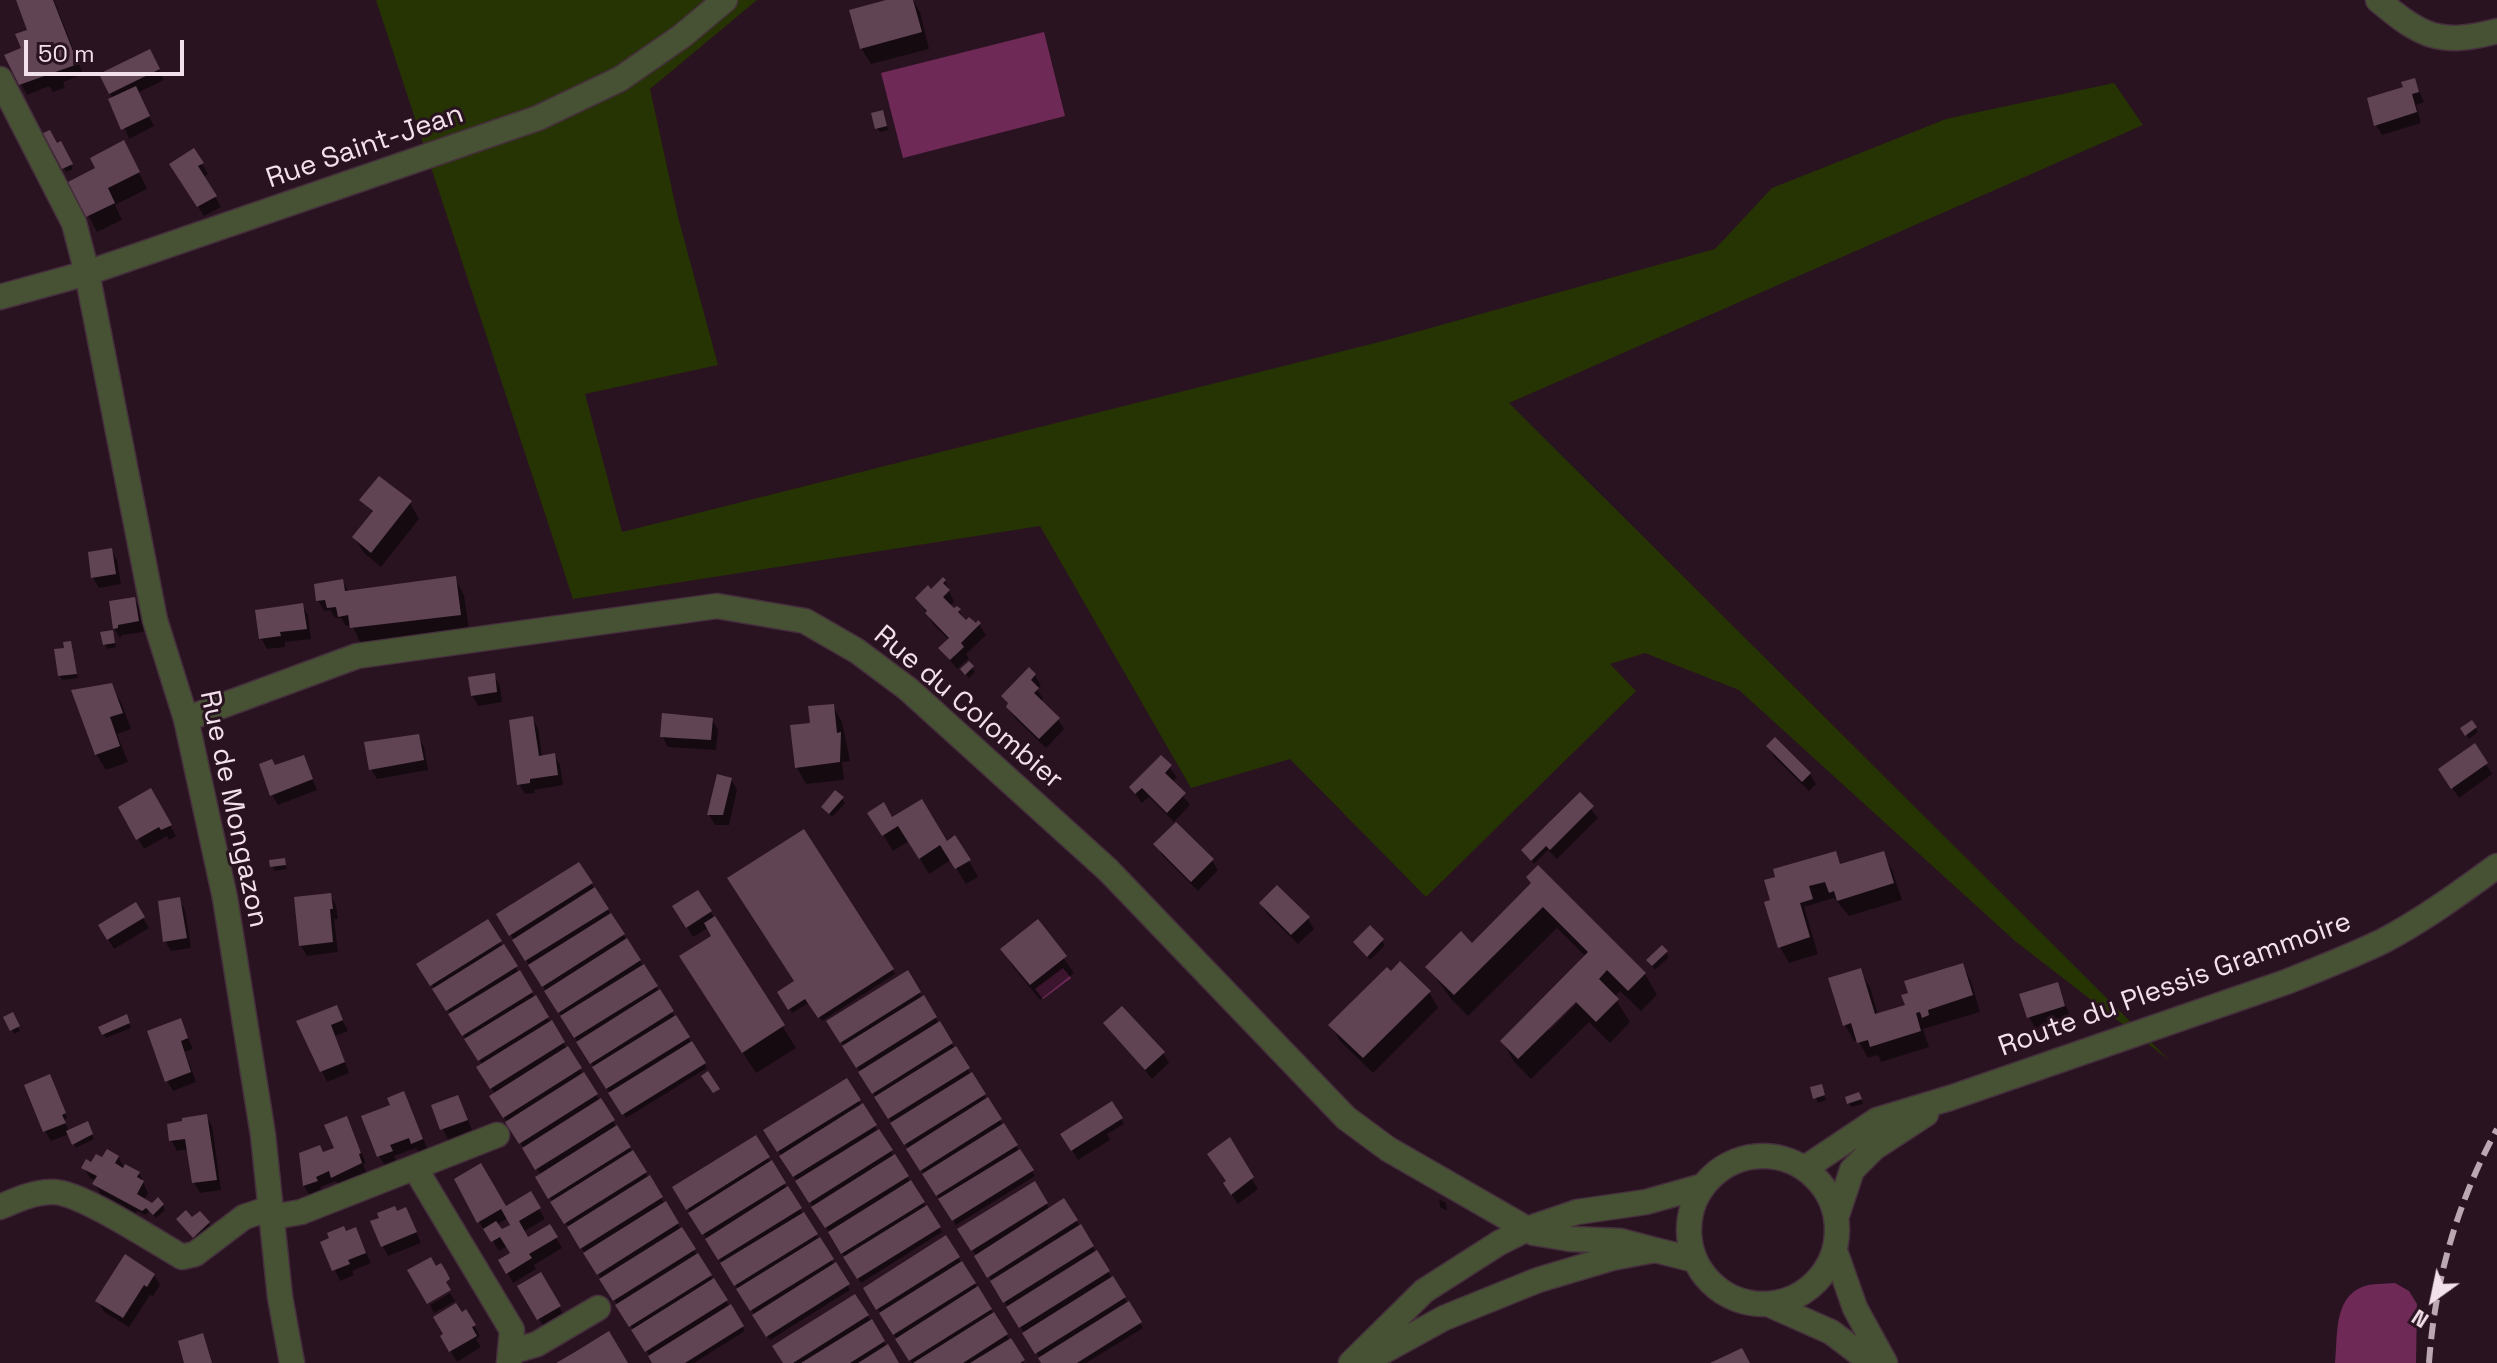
<!DOCTYPE html>
<html>
<head>
<meta charset="utf-8">
<style>
	body { margin:0 }
	#map { position:relative; width:2497px; height:1363px; overflow:hidden; background:#2a1321; font-family:"Space Grotesk",sans-serif }
	canvas { display:block }
	.north { position:absolute; left:2393px; top:1259px; width:80px; height:80px; -webkit-text-stroke:6px #2a1321; paint-order:stroke; rotate:213deg; font-size:22px; font-weight:700; line-height:32px; text-align:center; color:#f2e0ea }
	.north::after { content:''; display:block; margin:auto; width:28px; height:36px; background:#f2e0ea; clip-path:polygon(50% 0,100% 100%,50% 72%,0 100%) }
	.scale { position:absolute; left:24px; top:40px; width:160px; height:36px; box-sizing:border-box; border:4px solid #f2e0ea; border-top:0; padding-left:10px; font-size:24px; line-height:28px; white-space:nowrap; color:#f2e0ea; -webkit-text-stroke:6px #2a1321; paint-order:stroke }
</style>
</head>
<body>
<div id="map">
<canvas width="2497" height="1363"></canvas>
<div class="north">N</div>
<div class="scale">50 m</div>
</div>
<script>
const ctx = document.querySelector('canvas').getContext('2d');
ctx.lineJoin = 'round';
function fillPath(path, color) {
  ctx.fillStyle = color;
  ctx.fill(path, 'evenodd');
}
function trace(path, color, width, dash) {
  ctx.strokeStyle = color;
  ctx.lineWidth = width;
  ctx.lineCap = dash ? 'butt' : 'round';
  ctx.setLineDash(dash || []);
  ctx.stroke(path);
}
function label(font, color, halo, rows, align = 'center') {
  ctx.font = font + ' "Space Grotesk",sans-serif';
  ctx.lineWidth = 6;
  ctx.setLineDash([]);
  ctx.textBaseline = 'middle';
  ctx.strokeStyle = halo;
  ctx.fillStyle = color;
  for (const [text, x, y, turn = 0] of rows) {
    ctx.save();
    ctx.translate(x, y);
    ctx.rotate((+turn || 0) * Math.PI / 180);
    ctx.textAlign = isNaN(turn) ? turn : align;
    if (halo) ctx.strokeText(text, 0, 0);
    ctx.fillText(text, 0, 0);
    ctx.restore();
  }
}
fillPath(new Path2D(`
	M376,0h381l-107,89 28,128 40,148 -133,29 37,138 765,-192 328,-91 57,-61 174,-69 168,-36 29,42 -634,278 660,657 -154,-119 -276,-251 -94,-37 -35,11 26,27 -210,206 -136,-138 -99,29 -151,-262 -467,73z`), '#263303');
fillPath(new Path2D(`
	M1044,32l21,84 -162,42 -22,-85z
	M1063,968l8,10 -28,21 -8,-10z
	M2395,1283l14,8 8,13 -1,59h-81c3,-26 -2,-64 27,-76 10,-4 23,-3 33,-4z`), '#6f2957');
fillPath(new Path2D(`
	M18,0h36l29,74 -20,8 2,6 -12,4 -4,-6 -22,9 -6,-11 -14,-28 17,-7 5,-18z
	M893,0h20l7,12 9,37 -58,15 -10,-16z
	M155,62l9,18 -27,13 17,33 -25,13 -19,-46z
	M2414,80l10,22 -8,3 5,18 -39,12 -6,-10z
	M885,117l3,13 -8,2 -3,-4z
	M46,134l10,12 4,-2 13,25 -7,3z
	M194,150l14,24 -5,3 18,30 -17,9 -27,-42z
	M132,158l15,31 -32,16 7,15 -25,12 -26,-49 26,-14z
	M362,500l48,3 9,16 -38,48 -17,-14 -10,-16 19,-24z
	M111,550l6,10 4,24 -22,4 -6,-10 -3,-24z
	M455,578l9,17 5,35 -108,14 -9,-19 -6,1 -5,-8h-6l-5,-8 -6,1 -6,-11 24,-19 7,11z
	M945,581l9,21 -5,4 10,4 7,13 9,3 3,-3 8,12 -20,19 3,4 -12,11 -16,-20 8,-9 -16,-16 -15,-25z
	M134,599l6,10 4,23 -22,3 -2,3 -6,-10z
	M302,605l6,10 3,24 -26,3v5l-18,2 -6,-11z
	M112,632l4,15 -9,2 -2,-5z
	M70,643l8,35 -16,2 -2,-4 6,-26z
	M969,664l6,8 -6,6 -4,-4z
	M494,675l6,11 2,16 -24,4 -6,-11z
	M1035,675l6,11 -4,3 6,10 -3,3 18,17 6,10 -18,19 -32,-31 -6,-10z
	M111,685l10,17 10,27 -14,5 11,28 -22,8 -10,-16z
	M833,706l9,16 8,39 -8,1 2,18 -38,4 -9,-16z
	M532,718l6,10 4,29 12,-2 6,10 3,20 -29,5 1,3 -10,1 -6,-10z
	M712,719l6,11 -2,20 -48,-3 -6,-11z
	M2472,723l6,9 -9,7 -6,-10z
	M418,736l6,11 4,23 -51,9 -6,-10z
	M2474,745l18,29 -33,24 -13,-19z
	M1768,746l42,28 6,10 -7,7 -35,-34z
	M303,757l14,33 -39,15 -6,-10 3,-28z
	M1161,757l16,20 -5,5 18,23 -16,17 -25,-25 -7,6 -11,-15z
	M731,779l6,11 -8,35h-14l-6,-10z
	M151,791l25,45 -7,4 -2,-4 -23,13 -23,-42z
	M1580,795l18,23 -41,41 -9,-9 -14,14 -8,-9z
	M842,799l3,4 -13,14 -9,-10z
	M870,813l77,31 22,17 9,16 -12,7 -15,-24 -22,14 -20,-33 -16,10z
	M804,831l91,143 -73,47 -12,-19 -18,11 -10,-16 14,-15z
	M1156,844l56,16 6,10 -20,21 -36,-36z
	M1883,854l9,16 10,30 -53,16 -15,-18 -30,9 14,47 -29,9 -9,-16 -13,-43 73,-38z
	M284,860l3,9 -12,2 -3,-5z
	M579,864l128,204 -81,50 -128,-203z
	M1533,884l112,90 12,21 -16,16 -21,-20 -6,6 16,25 -20,21 -21,-21 -58,57 -16,-16 -13,-22 84,-84 -29,-29 -89,88 -16,-16 -24,-33 43,-21zM1581,993l3,3 -34,34 -3,-2z
	M1277,888l31,31 6,10 -16,15 -31,-30 -6,-10z
	M698,892l98,156 -40,25 -62,-95 19,-42 -5,-8 -15,9 -18,-30z
	M330,895l6,10 2,14h-4l4,33 -31,4 -6,-10z
	M179,900l6,10 6,38 -20,3 -6,-10z
	M135,905l14,23 -35,21 -14,-23z
	M487,922l258,409 -51,32h-40l-114,-181 1,-7 -50,-78 4,-3 -16,-26 4,-2 -64,-102z
	M1038,922l36,51 -34,27 -28,-35 -9,-16z
	M1370,928l15,17 -15,15 -15,-17z
	M1662,948l7,9 -14,13 -4,-5z
	M1962,965l9,16 9,31 -57,17 6,18 -48,15 -3,-7 -10,3 -10,-18 -4,1 -9,-16 15,-54 10,16 8,28 30,-9z
	M907,973l128,203 -79,49 -127,-203z
	M1391,973l38,19 9,16 -65,65 -33,-32 -9,-16z
	M2057,985l13,31 -35,12 -6,-11z
	M336,1007l12,24 -13,5 14,37 -22,9 -28,-60z
	M12,1015l8,16 -6,3 -8,-16z
	M126,1017l5,11 -25,10 -3,-4z
	M180,1021l13,28 -8,3 11,30 -23,9 -6,-10z
	M1106,1023l57,30 6,10 -17,16z
	M50,1077l14,32 3,9 -3,2 5,12 18,-8 7,15 -18,9 -7,-14 -18,7 -6,-10z
	M846,1081l96,151 -81,51 -95,-152z
	M1812,1089l11,2 3,9 -8,3z
	M403,1093l25,57 -9,3 -3,-5 -22,8 3,6 -12,4 -6,-10 14,-50z
	M1861,1099l2,5 -12,3 -2,-4z
	M1112,1104l12,20 -17,10 3,6 -32,20 -15,-25z
	M433,1106l30,1 9,23 -24,10z
	M206,1116l6,10 9,64 -21,3 -6,-10 -5,-34 -12,2 -6,-11z
	M346,1119l20,44 -3,1 4,10 -28,13 -3,-6 -16,6 2,4 -12,5 -6,-10 -3,-32h22l13,-5z
	M755,1138l95,152 -80,50 -95,-152z
	M118,1157l7,12 14,4 9,20 -4,7 8,5 6,-5 5,6 2,4 -9,8 -6,-7 -5,4 -8,-4 -1,3 -35,-19 -6,-11 1,-3 -6,-3 -6,-10z
	M1241,1162l17,27 -20,15 -7,-10z
	M457,1180l49,28 24,-14 15,25 -22,13 4,8 22,-14 13,22 -28,17 2,4 -23,14 -12,-22 11,-7 -5,-8 -8,5 -12,-20 -2,1zM508,1218l4,7 -11,7 -5,-7z
	M1034,1184l16,26 14,-9 79,127 -57,35h-43l-83,-133z
	M1439,1199l7,4 1,8 -7,-4z
	M397,1213l14,7 10,23 -33,13 -5,-10z
	M192,1220l16,3 3,5 -15,13 -15,-17z
	M355,1230l16,33 -19,8 2,4 -14,6 -17,-38z
	M946,1238l78,125h-112l-47,-75z
	M154,1275l6,10 -7,11 -3,-1 -21,32 -25,-15 -6,-11z
	M540,1275l25,42 -20,12 -25,-42z
	M450,1293l5,8 -21,12 -4,-8z
	M855,1296l42,67h-112z
	M466,1312l14,24 -4,3 5,8 -24,15 -15,-25z`), '#0007');
fillPath(new Path2D(`
	M16,0h37l25,64 -59,21 -15,-30 17,-7 -6,-14 12,-4z
	M886,0h27l9,32 -62,17 -11,-39z
	M150,49l10,20 -51,25 -10,-20z
	M2415,78l4,14 -7,2 5,18 -43,14 -7,-28 36,-11 -2,-5z
	M136,86l14,30 -29,14 -13,-31z
	M883,110l4,16 -12,3 -4,-16z
	M50,130l7,13 4,-2 12,23 -11,5 -19,-36z
	M124,140l16,32 -32,16 7,15 -29,14 -18,-35 27,-14 -5,-10z
	M194,148l10,15 -6,3 19,30 -20,11 -28,-43z
	M379,476l33,25 -41,52 -19,-16 21,-26 -14,-11z
	M112,548l4,26 -25,4 -3,-26z
	M456,576l5,39 -111,13 -2,-13 -10,2 -2,-10 -9,1 -2,-8 -9,1 -2,-17 29,-5 2,12z
	M943,577l3,3 -3,3 7,7 -7,7 11,11 3,-2 4,3 -3,3 8,8 3,-3 7,6 2,-3 3,3 -20,20 3,4 -14,13 -12,-12 11,-10 -24,-25 2,-2 -12,-13 13,-13 3,4z
	M135,597l4,24 -21,4v3l-5,1 -4,-28z
	M303,603l4,26 -27,3 1,4 -22,3 -4,-29z
	M113,630l2,13 -12,2 -3,-13z
	M71,641l6,33 -19,2 -4,-27 10,-1 -1,-6z
	M969,661l5,5 -9,9 -5,-6z
	M1029,667l7,7 -5,6 8,8 -5,5 26,25 -21,21 -33,-32 2,-4 -7,-7z
	M495,673l2,19 -26,4 -3,-19z
	M112,683l11,30 -13,4 10,29 -25,9 -24,-65z
	M834,704l3,29 4,-1 -1,30 -45,6 -5,-43 20,-2 -2,-17z
	M662,713l51,5 -2,22 -51,-3z
	M533,716l6,40 16,-3 3,22 -28,4v4l-13,2 -8,-65z
	M2472,720l5,7 -12,9 -5,-8z
	M419,734l5,26 -55,10 -5,-28z
	M1775,737l36,36 -9,9 -36,-36z
	M2475,743l13,20 -37,26 -13,-20z
	M304,755l9,24 -43,17 -11,-32 13,-5 3,6z
	M1161,755l11,10 -7,8 21,20 -19,20 -25,-25 -7,6 -6,-7z
	M717,774l15,4 -9,37h-16z
	M151,788l21,37 -11,5 -2,-3 -23,13 -18,-33z
	M835,790l9,7 -15,17 -8,-7z
	M1580,792l14,14 -44,44 -4,-4 -15,15 -10,-11z
	M922,799l25,42 8,-6 16,25 -16,9 -15,-24 -21,14 -21,-33 -16,10 -15,-23 17,-11 8,15z
	M1176,822l38,37 -23,23 -38,-38z
	M804,829l90,140 -76,49 -13,-19 -17,11 -11,-18 17,-11 -67,-103z
	M1836,851l4,13 44,-13 10,32 -57,18 -3,-10 -5,2 -4,-11 -16,4 4,13 -13,4 10,34 -32,11 -14,-46 6,-2 -6,-20 11,-3 -2,-8z
	M285,858l1,7 -16,2 -1,-7z
	M579,862l14,21 -84,53 -13,-22z
	M1538,865l108,108 -18,18 -21,-21 -8,9 20,20 -23,23 -20,-20 -58,57 -18,-18 88,-89 -45,-45 -89,88 -29,-28 36,-36 11,12 59,-60 -5,-6z
	M1277,885l33,32 -19,18 -32,-32z
	M595,887l14,22 -84,52 -13,-21z
	M698,890l14,21 -26,17 -14,-22z
	M331,893l2,16h-3l3,33 -34,4 -5,-49z
	M180,897l7,41 -24,4 -5,-41z
	M136,902l9,15 -38,23 -9,-15z
	M611,913l14,21 -83,53 -14,-22z
	M715,916l70,109 -43,28 -63,-97 32,-20 -7,-13z
	M488,919l14,22 -72,45 -14,-22z
	M1038,919l29,37 -37,29 -30,-36z
	M1370,925l14,14 -17,18 -14,-15z
	M627,938l14,22 -83,53 -14,-22z
	M504,944l14,22 -72,45 -14,-22z
	M1662,945l6,6 -16,15 -6,-6z
	M1400,961l31,30 -68,67 -35,-33 59,-58 4,4z
	M1963,963l10,32 -45,15 1,5 -7,3 -2,-6 -4,1 5,18 -51,16 -2,-7 -11,3 -6,-20 -8,3 -15,-48 33,-10 14,46 30,-9 -4,-10 7,-2 -4,-12z
	M644,964l14,22 -84,52 -14,-22z
	M520,970l13,22 -71,44 -14,-22z
	M908,970l13,22 -81,51 -14,-22z
	M2058,982l7,24 -38,12 -8,-24z
	M660,989l14,22 -84,53 -14,-22z
	M536,995l13,22 -71,44 -14,-22z
	M924,995l13,22 -81,51 -14,-22z
	M337,1005l6,15 -12,5 14,37 -25,10 -24,-51z
	M1122,1006l43,46 -20,18 -42,-47z
	M13,1012l7,14 -10,5 -7,-14z
	M127,1014l3,9 -28,12 -4,-8z
	M676,1015l14,22 -84,52 -14,-22z
	M181,1018l7,20 -7,3 10,31 -26,10 -18,-51z
	M552,1020l13,22 -75,47 -14,-22z
	M940,1021l13,22 -81,51 -14,-22z
	M692,1041l14,22 -84,52 -14,-22z
	M568,1046l14,22 -79,50 -14,-22z
	M956,1046l14,22 -82,51 -14,-22z
	M708,1071l12,18 -7,4 -12,-17z
	M584,1072l14,22 -79,50 -14,-22z
	M972,1072l14,22 -82,51 -14,-22z
	M50,1074l16,39 -4,2 4,8 -23,9 -19,-47z
	M847,1078l14,22 -84,52 -14,-22z
	M1822,1084l3,11 -12,4 -3,-12z
	M404,1091l19,48 -12,5 -2,-6 -19,7 3,6 -16,6 -16,-41 29,-11 -3,-7z
	M1859,1092l3,7 -15,5 -2,-7z
	M458,1095l10,25 -28,10 -9,-25z
	M988,1097l14,22 -82,52 -14,-22z
	M601,1098l14,22 -80,50 -13,-22z
	M1112,1101l11,17 -52,33 -11,-17z
	M863,1103l14,22 -84,52 -14,-21z
	M207,1114l10,66 -25,3 -7,-44 -16,2 -2,-17 15,-3v-3z
	M347,1116l14,37 -2,1 3,9 -31,15 -2,-7 -13,6 2,4 -15,5 -4,-33 21,-8 3,7 11,-4 -10,-23z
	M88,1121l5,13 -21,11 -6,-14z
	M1004,1123l14,22 -82,51 -14,-22z
	M617,1125l14,22 -83,52 -13,-22z
	M879,1129l14,21 -84,53 -14,-22z
	M756,1135l14,22 -84,53 -14,-23z
	M1230,1137l24,40 -23,18 -8,-12 3,-2 -19,-27z
	M107,1149l12,7 -4,7 8,5 2,-4 15,8 -3,5 7,4 -7,13 15,9 6,-6 6,7 -11,11 -7,-7 -4,3 -50,-27 5,-8 -16,-8 5,-9 5,3 5,-8 6,3z
	M1020,1149l14,21 -82,51 -14,-22z
	M633,1150l14,22 -83,52 -14,-22z
	M895,1154l14,22 -84,52 -14,-21z
	M772,1160l14,23 -84,52 -14,-22z
	M481,1163l25,43 25,-15 10,17 -22,13 9,16 22,-13 8,13 -29,17 3,4 -26,16 -8,-14 12,-7 -10,-16 -9,5 -8,-13 13,-8 6,8 8,-4 -9,-16 -24,14 -23,-44z
	M650,1175l13,22 -83,52 -13,-22z
	M911,1180l14,22 -84,52 -13,-22z
	M1035,1181l13,22 -77,48 -14,-22z
	M788,1186l14,22 -84,52 -13,-21z
	M1064,1198l14,22 -91,58 -13,-22z
	M666,1201l13,22 -82,52 -14,-22z
	M927,1205l14,22 -84,52 -14,-22z
	M395,1206l2,5 9,-4 11,25 -36,15 -11,-26 9,-3 -2,-5z
	M186,1210l6,7 8,-6 10,11 -17,16 -17,-19z
	M804,1212l14,22 -84,52 -14,-23z
	M1081,1224l13,22 -91,57 -13,-22z
	M344,1226l2,5 10,-4 10,26 -18,7 2,4 -18,7 -12,-29 9,-4 -2,-5z
	M682,1227l14,22 -83,52 -14,-22z
	M946,1235l14,22 -84,53 -13,-22z
	M820,1237l14,22 -84,52 -14,-22z
	M1097,1250l13,21 -91,57 -13,-21z
	M698,1253l14,22 -83,52 -14,-22z
	M125,1254l30,20 -8,13 -3,-2 -21,33 -28,-17z
	M431,1257l5,9 5,-3 5,8 4,8 -4,3 5,8 -24,14 -20,-34z
	M962,1261l14,22 -83,52 -14,-22z
	M836,1262l14,22 -84,53 -14,-22z
	M541,1272l20,34 -24,14 -20,-34z
	M1113,1276l13,21 -91,57 -13,-21z
	M714,1278l14,22 -83,52 -14,-22z
	M978,1286l14,23 -83,52 -14,-22z
	M855,1294l14,21 -76,48h-10l-11,-17z
	M1129,1301l13,21 -65,41h-36l-3,-5z
	M456,1303l6,9 4,-3 10,16 -4,2 5,9 -28,16 -9,-16 3,-2 -10,-17z
	M731,1304l13,22 -59,37h-33l-4,-7z
	M994,1312l14,22 -45,29h-50z
	M872,1319l13,22 -35,22h-49z
	M609,1331l19,32h-72l19,-11z
	M203,1333l9,30h-28l-6,-22z
	M1011,1338l14,22 -5,3h-50z
	M888,1344l11,19h-41z
	M1742,1348l8,15h-40z`), '#604454');
const minor = new Path2D(`
	M2378,0c44,37 61,46 119,31
	M0,79l74,144 13,50 68,347 31,99 39,179 38,237 17,162 12,66
	M0,297l87,-24 451,-155 82,-39 62,-43 43,-36
	M186,719l171,-63 360,-50 88,15 52,30 51,38 200,181 238,248 42,31 146,84 36,6 51,2 34,9
	M1689 1230a74 74 0 1 1 148 0a74 74 0 1 1-148 0Z
	M415,1168l97,162 -3,33
	M1805,1168l72,-48 73,-22 336,-116c33,-13 66,-26 97,-41 40,-21 77,-48 114,-75
	M0,1207c16,-7 36,-16 54,-15 28,1 100,49 128,65l13,-3 49,-37 27,-9
	M1837,1215l15,-45 22,-22 52,-34
	M273,1217l28,-5 196,-77
	M1835,1251l20,57 30,55
	M1768,1304l63,28 41,31
	M511,1352l26,-8 61,-36
	M1364,1362l80,-44 94,-38 74,-22 43,-8 40,10
	M1351,1363l73,-72 75,-48 28,-14 50,-17 69,-10 57,-16`);
trace(minor, '#46303d', 27);
trace(minor, '#465233', 24);
trace(new Path2D(`
	M2429,1363c6,-84 28,-160 68,-234`), '#baa7b2', 6, [16, 8]);
label('28px', '#f2e0ea', '#2a1321', [
	["Rue Saint-Jean",365,147,-19],
	["Rue du Colombier",968,708,40],
	["Rue de Mongazon",233,809,78],
	["Route du Plessis Grammoire",2175,985,-20]
]);
</script>
</body>
</html>
